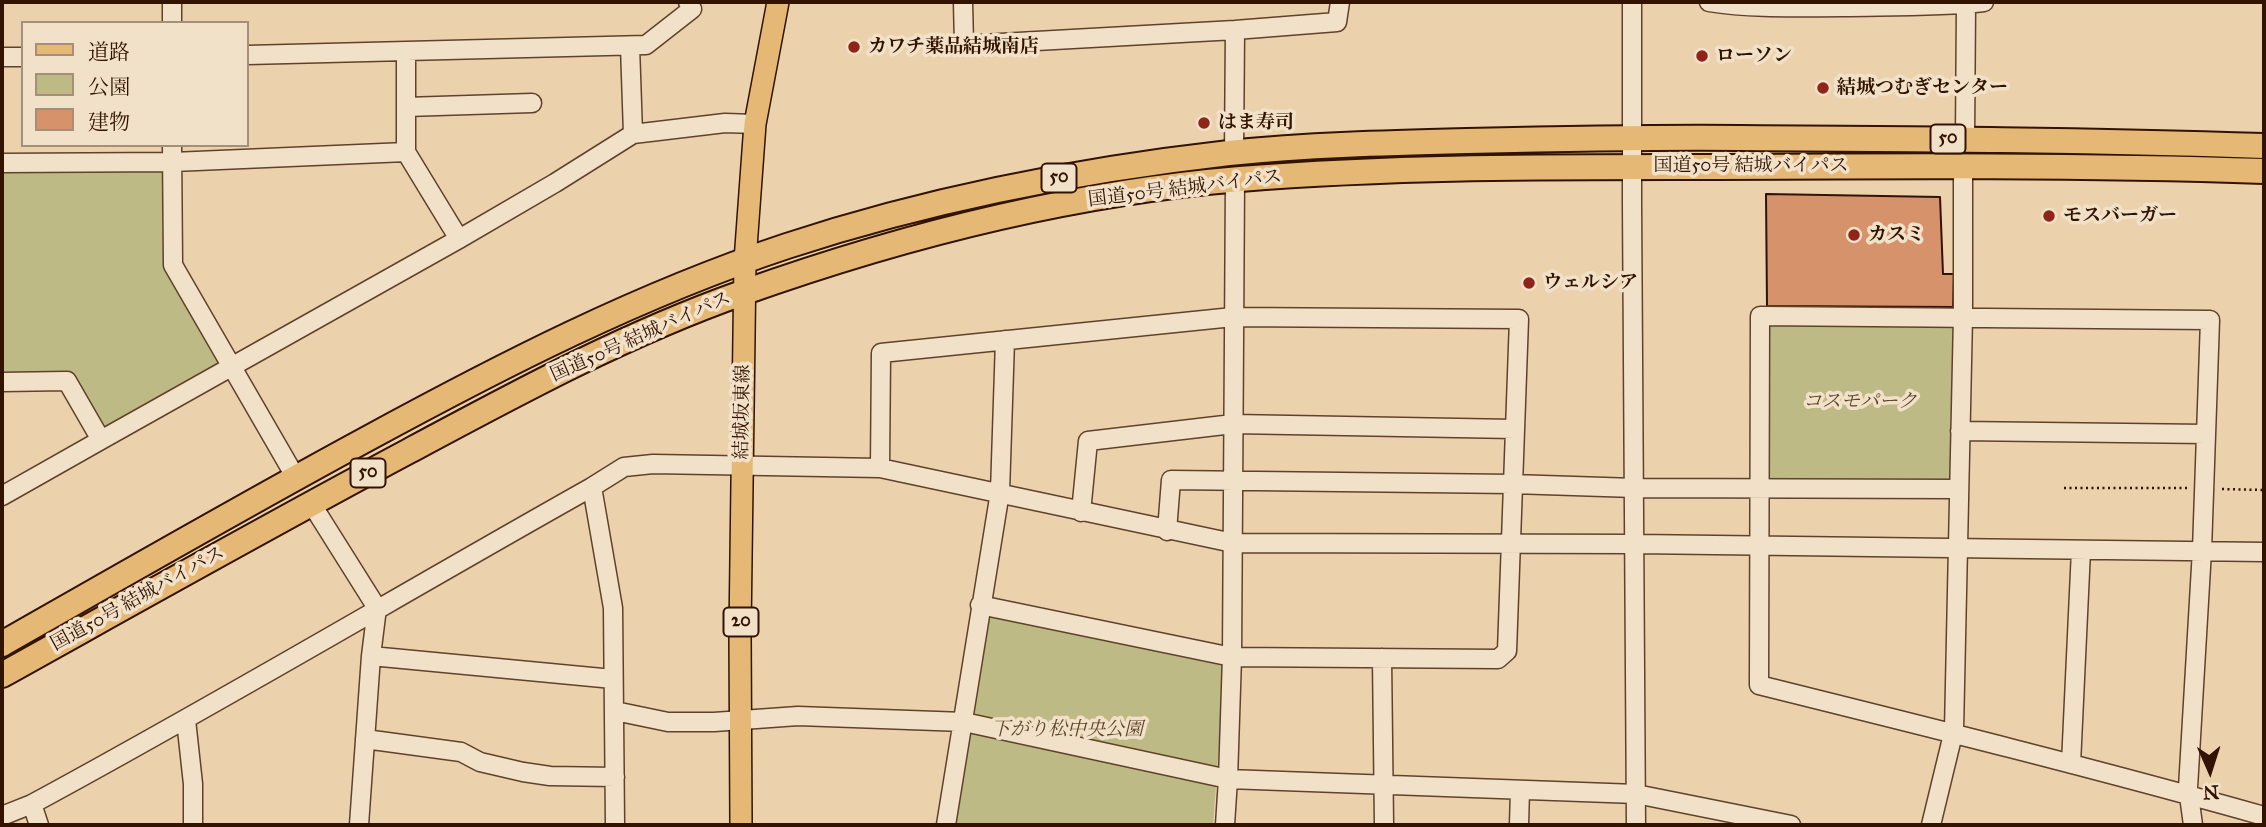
<!DOCTYPE html>
<html>
<head>
<meta charset="utf-8">
<style>
	body { margin:0 }
	#map { position:relative; width:2266px; height:827px; overflow:hidden; background:#ebd1ac; font-family:"IM FELL Great Primer","Noto Serif JP",serif }
	canvas { display:block }
	.frame { position:absolute; inset:0; border:4px solid #321300; pointer-events:none }
	.legend { position:absolute; left:21px; top:21px; width:228px; height:126px; box-sizing:border-box; background:#f2e1c9; border:2px solid #a58f79; margin:0; padding:9px 12px; list-style:none; font-size:21px; color:#321300 }
	.legend li { display:flex; align-items:center; gap:14px; height:35px }
	.legend b { width:35px; border:2px solid #a58f79 }
	.north { position:absolute; left:2175px; top:736px; width:70px; height:70px; -webkit-text-stroke:5px #f2e1c9; paint-order:stroke; rotate:177deg; font-size:19px; font-weight:700; line-height:28px; text-align:center; color:#321300 }
	.north::after { content:''; display:block; margin:auto; width:24px; height:32px; background:#321300; clip-path:polygon(50% 0,100% 100%,50% 72%,0 100%) }
</style>
</head>
<body>
<div id="map">
<canvas width="2266" height="827"></canvas>
<div class="frame"></div>
<ul class="legend">
<li><b style="height:9px;background:#e6b876"></b>道路</li>
<li><b style="height:19px;background:#bdba85"></b>公園</li>
<li><b style="height:19px;background:#d6926b"></b>建物</li>
</ul>
<div class="north">N</div>
</div>
<script>
const ctx = document.querySelector('canvas').getContext('2d');
ctx.lineJoin = 'round';
function fillPath(path, color) {
  ctx.fillStyle = color;
  ctx.fill(path, 'evenodd');
}
function trace(path, color, width, dash) {
  ctx.strokeStyle = color;
  ctx.lineWidth = width;
  ctx.lineCap = dash ? 'butt' : 'round';
  ctx.setLineDash(dash || []);
  ctx.stroke(path);
}
function label(font, color, halo, rows, align = 'center') {
  ctx.font = font + ' "IM FELL Great Primer","Noto Serif JP",serif';
  ctx.lineWidth = 7;
  ctx.setLineDash([]);
  ctx.textBaseline = 'middle';
  ctx.strokeStyle = halo;
  ctx.fillStyle = color;
  for (const [text, x, y, turn = 0] of rows) {
    ctx.save();
    ctx.translate(x, y);
    ctx.rotate((+turn || 0) * Math.PI / 180);
    ctx.textAlign = isNaN(turn) ? turn : align;
    if (halo) ctx.strokeText(text, 0, 0);
    ctx.fillText(text, 0, 0);
    ctx.restore();
  }
}
fillPath(new Path2D(`
	M164,167l4,101 58,97 -122,67 -34,-58h-68v-205z
	M1763,319l194,2 -3,163 -189,-1z
	M988,616l237,50 -12,159h-259z`), '#bdba85');
const building = new Path2D(`
	M1766,194l174,3 3,77h11l-1,33 -186,-1z`);
fillPath(building, '#d6926b');
trace(building, '#321300', 2);
const minor = new Path2D(`
	M172,2v21
	M963,2l1,43 271,-15 102,-8 3,-20
	M1632,2v201l4,622
	M1709,2c44,7 89,5 134,5 47,-1 95,0 141,-5
	M630,46l3,88
	M406,52v100l53,87
	M247,55l399,-10 46,-36 -4,-7
	M2,57h21
	M406,107l126,-4
	M1965,139l1,-135
	M172,145l1,120 123,213
	M1234,153l1,-123
	M2,163l171,-1 233,-10
	M2,382l65,-1 34,59 358,-201 96,-56 78,-49 92,-11 30,1
	M1960,431l246,3
	M880,468l1,-115 352,-36 286,2 -12,332 -9,8 -266,-2 -252,-52
	M592,487l32,-20 29,-3 227,4 353,75 403,1 628,8
	M2,496l99,-56
	M311,503l66,105 -6,48 -12,169
	M1081,512l7,-71 145,-17 281,5
	M1167,531l4,-51 341,4 123,4 324,1
	M371,656l242,23
	M1382,658l2,167
	M615,711l53,11h46l84,-6 166,6 264,57 408,15 155,31
	M186,720l7,64v41
	M365,739l96,13 19,10 43,10 27,4 65,1
	M2071,764l10,-214
	M32,804c189,-102 373,-212 560,-317l21,121 2,217
	M2,816l30,-12 7,21
	M946,825l54,-333 5,-152
	M1225,825l3,-46 4,-122 3,-478
	M1519,825l1,-35
	M1931,825l23,-95 9,-414v-150
	M2193,825l-5,-37 14,-238 8,-230 -450,-4 -1,369c169,42 338,84 505,131`);
const major = new Path2D(`
	M741,825l-1,-193 5,-371 10,-137 23,-122`);
const highway = new Path2D(`
	M2,644c121,-69 241,-138 363,-204 136,-74 274,-145 422,-194 143,-47 292,-76 442,-93 78,-8 158,-10 238,-12 91,-2 182,-4 273,-3 175,1 350,2 524,8
	M2,675c135,-75 270,-151 407,-224 108,-58 217,-117 333,-158 160,-57 329,-100 498,-114 159,-13 318,-12 476,-12 183,-1 366,-2 548,4`);
trace(minor, '#60422b', 21);
trace(major, '#321300', 24);
trace(highway, '#321300', 28);
trace(new Path2D(`
	M2064,488h125
	M2222,489l42,1`), '#321300', 2.5, [2, 3.5]);
trace(minor, '#f2e1c9', 18);
trace(major, '#e6b876', 21);
trace(highway, '#e6b876', 24);
for (const [x, y, r, color] of [
	[854,47,7,"#8f2418"],
	[1702,56,7,"#8f2418"],
	[1823,88,7,"#8f2418"],
	[1204,123,7,"#8f2418"],
	[2049,216,7,"#8f2418"],
	[1854,235,7,"#8f2418"],
	[1529,283,7,"#8f2418"]
]) {
  const dot = new Path2D();
  dot.arc(x, y, r, 0, 2 * Math.PI);
  ctx.fillStyle = color;
  ctx.fill(dot);
  trace(dot, '#f2e1c9', 2.5);
}
for (const [x, y, w] of [
	[1948,139,35],
	[1059,178,35],
	[368,473,35],
	[741,622,35]
]) {
  const box = new Path2D();
  box.roundRect(x - w / 2, y - 14.5, w, 29, 5);
  ctx.fillStyle = '#f2e1c9';
  ctx.fill(box);
  trace(box, '#321300', 2);
}
label('bold 18px', '#321300', null, [
	["50",1948,139],
	["50",1059,178],
	["50",368,473],
	["20",741,622]
]);
label('bold 19px', '#321300', '#f2e1c9', [
	["カワチ薬品結城南店",868,47],
	["ローソン",1716,56],
	["結城つむぎセンター",1837,88],
	["はま寿司",1218,123],
	["モスバーガー",2063,216],
	["カスミ",1868,235],
	["ウェルシア",1543,283]
], 'left');
label('19px', '#321300', '#f2e1c9', [
	["国道50号 結城バイパス",1751,166],
	["国道50号 結城バイパス",1185,189,-7],
	["国道50号 結城バイパス",641,337,-24],
	["結城坂東線",743,412,-89],
	["国道50号 結城バイパス",138,599,-29]
]);
label('italic 19px', '#5c4528', '#f2e1c9', [
	["コスモパーク",1860,402],
	["下がり松中央公園",1067,730]
]);
</script>
</body>
</html>
